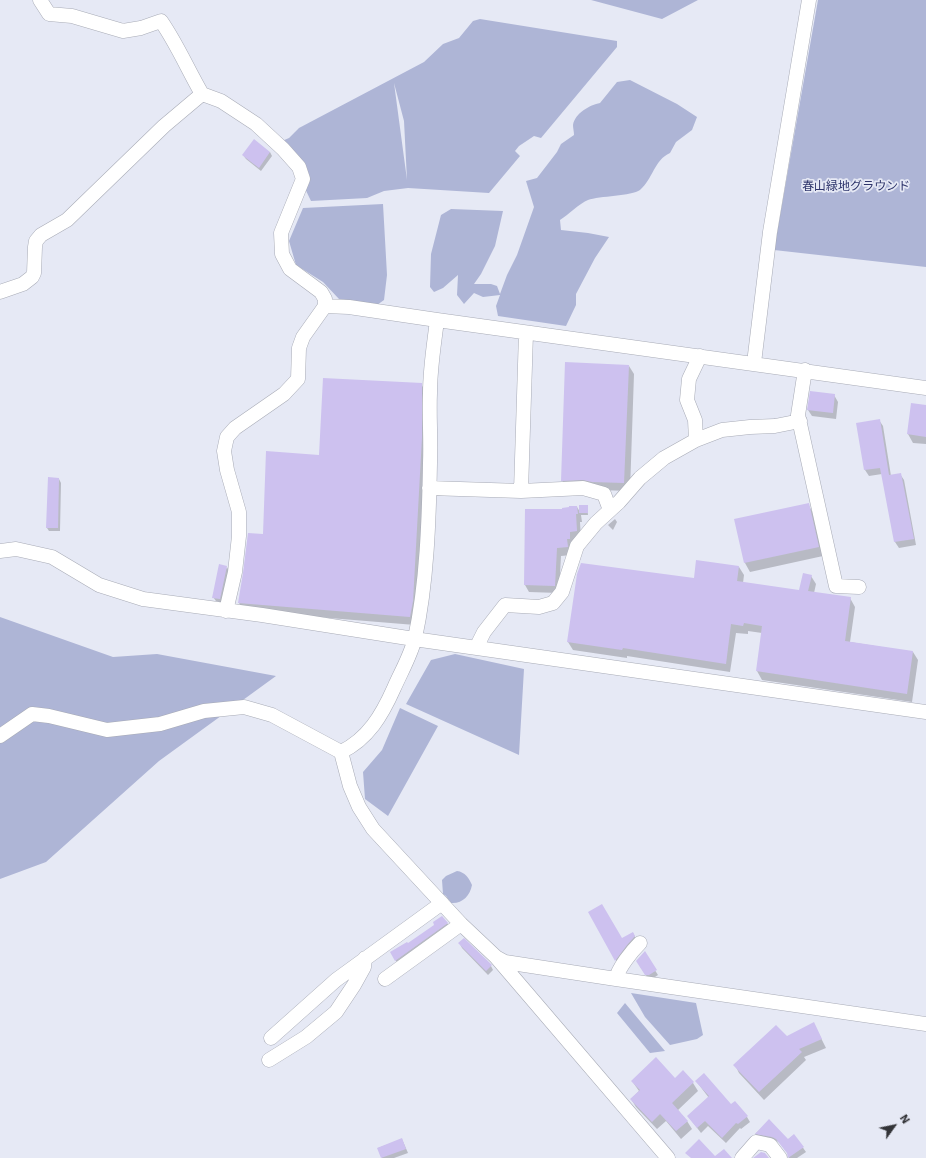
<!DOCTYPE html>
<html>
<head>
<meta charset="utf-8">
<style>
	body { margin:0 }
	#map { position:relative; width:926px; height:1158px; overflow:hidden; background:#e6e9f5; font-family:"Work Sans",sans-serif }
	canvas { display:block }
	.north { position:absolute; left:874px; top:1106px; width:40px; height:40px; -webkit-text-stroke:3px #e6e9f5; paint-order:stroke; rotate:57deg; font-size:11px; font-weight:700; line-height:16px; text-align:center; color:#333438 }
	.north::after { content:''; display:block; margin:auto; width:14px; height:18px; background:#333438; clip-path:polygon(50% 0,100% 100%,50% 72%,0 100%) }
</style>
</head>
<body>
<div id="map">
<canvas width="926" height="1158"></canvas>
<div class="north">N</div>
</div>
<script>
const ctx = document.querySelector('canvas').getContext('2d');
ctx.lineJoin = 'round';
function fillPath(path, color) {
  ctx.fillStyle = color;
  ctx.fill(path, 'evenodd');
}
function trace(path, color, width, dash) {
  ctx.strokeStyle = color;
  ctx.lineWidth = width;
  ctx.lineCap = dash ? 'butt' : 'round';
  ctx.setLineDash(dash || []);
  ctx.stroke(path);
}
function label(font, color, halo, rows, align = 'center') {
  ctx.font = font + ' "Work Sans","Noto Sans JP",sans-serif';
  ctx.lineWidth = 3.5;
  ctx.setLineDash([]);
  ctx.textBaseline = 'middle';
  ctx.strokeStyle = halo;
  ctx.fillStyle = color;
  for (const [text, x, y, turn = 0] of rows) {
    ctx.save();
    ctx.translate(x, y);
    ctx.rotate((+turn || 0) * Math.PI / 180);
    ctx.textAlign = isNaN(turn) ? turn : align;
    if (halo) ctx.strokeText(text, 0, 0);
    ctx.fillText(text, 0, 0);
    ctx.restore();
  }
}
fillPath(new Path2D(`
	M591,0h107l-36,19z
	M818,0h108v267l-152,-17z
	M480,19l137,22v6l-76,91 -7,-2 -15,10 -4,5 5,5 -31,37 -81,-5 -24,3 -17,7 -56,3 -29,-60 7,-3 10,-10 125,-66 19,-18 16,-6 14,-17zM394,83l10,38 3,59z
	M630,80l47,24 20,13 -5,13 -16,12 -6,11c-16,7 -17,26 -30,37 -8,6 -41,6 -52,10 -8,3 -20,15 -28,20l1,10 27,3 21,4 -14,21 -19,36v11l-10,21 -68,-10 -2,-10 4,-11 -17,2 -9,-4 -10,11 -7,-9 1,-20 -15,13 -9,4 -4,-5 1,-33 10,-39 10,-6 52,2 -8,35 -14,28 -7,10h17l6,2 3,8 7,-19 10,-20 17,-48 -8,-26 11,-3 20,-26 4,-8 13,-9c0,-3 -1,-7 -1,-10 2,-12 17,-20 27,-22l17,-21z
	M383,204l4,71 -3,25 -7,5 -38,-6 -16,-17 -27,-17 -7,-24 14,-33z
	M0,617l113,40 44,-3 119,22 -117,85 -113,101 -46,17z
	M455,654l69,15 -5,86 -113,-51 25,-44z
	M400,708l38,18 -50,90 -23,-17 -2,-27 19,-22z
	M457,871c8,1 12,7 15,14 -2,11 -10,19 -21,18l-5,-7 -3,-2 -1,-14 4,-4z
	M631,993l65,10 7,32 -6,4 -27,6 -25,-28z
	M625,1003l40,48 -15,2 -33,-40z`), '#aeb5d6');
fillPath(new Path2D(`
	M270,152l2,4 -11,15 -15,-12 -3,-4z
	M629,366l5,8 -4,117 -63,-2 -5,-9z
	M421,384l5,8v54l-9,164 -2,15 -171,-14 -5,-8 25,-68 56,-79z
	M834,395l4,7 -2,17 -24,-3 -4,-6z
	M926,406v38l-13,-1 -5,-9z
	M879,420l4,6 8,50 9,-2 4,6 12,65 -17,3 -4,-6 -13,-68 -13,2 -4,-6z
	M59,479l2,4 -1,48h-11l-2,-3z
	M808,504l5,9 10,43 -73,16 -5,-9 -9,-43z
	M587,506l1,9h-7l1,7h-2l1,17 -10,16 -10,1 -2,37 -30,-1 -4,-7 38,-75 14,-3 3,5z
	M615,519l2,3 -4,8 -5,-5z
	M227,567l2,4 -7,32 -6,-2 -3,-4z
	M739,567l5,8 -1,8 57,8 11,-15 5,8 -2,9 36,5 5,9 -5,35 63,10 5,8 -6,42 -150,-22 -5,-9 5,-38 -14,-2v3l-12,-1 -6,39 -103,-16v2l-54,-8 -5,-8 127,-62z
	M590,912l31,28 12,-7 4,8 -19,23z
	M447,923l3,4 -52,37 -7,-11z
	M464,940l27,26 2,4 -5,5 -26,-27 -2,-4z
	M644,953l14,22 -6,4 -4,-1 -9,-13z
	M814,1024l12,24 -22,9 2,3 -42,40 -25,-27 -4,-8z
	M683,1071l10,12 5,8 -20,19 9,11 5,8 -11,10 -15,-18 -9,8 -21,-22 -5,-8 8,-8 -7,-10 43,-2z
	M696,1081l51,36 3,5 -9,7 -1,-1 -14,15 -18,-17 -7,7 -13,-17 21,-18z
	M769,1121l18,19 7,-5 12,17 -9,6h-8l-1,-4 -8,-11 -5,-3 -17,-3 -3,-3z
	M402,1139l6,14 -14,5h-12l-4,-10z`), '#0003');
fillPath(new Path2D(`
	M254,139l16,13 -11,16 -17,-13z
	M565,362l64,3 -5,118 -32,-1 -9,-2 -22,1z
	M323,378l99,5v54l-9,164 -3,16 -172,-14 5,-30 5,-40 15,1 3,-83 53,4z
	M810,391l25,3 -2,19 -26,-3z
	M911,403l15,2v32l-19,-3z
	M880,419l9,56 12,-2 13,66 -20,3 -14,-74 -16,2 -8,-47z
	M48,477l11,1 -1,50h-12z
	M809,503l10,44 -75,16 -10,-44z
	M579,505h9v8h-9z
	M569,506h8l1,8h-2l1,17 -7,1v7h-3l1,8 -11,1 -2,38 -31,-1 1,-76h37v-1l7,-1z
	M696,560l43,6 -2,15 62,9 4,-17 9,2 -4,16 43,6 -6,44 68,10 -6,43 -151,-23 6,-45 -18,-3 -1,3 -12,-2 -5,40 -103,-16 -1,2 -55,-8 10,-68 4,-11 113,15z
	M219,564l8,2 -7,33 -8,-1z
	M602,904l20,34 11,-6 2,4 -8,9 -12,16 -27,-49z
	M442,916l6,7 -53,38 -5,-9 17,-10 1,1 26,-18 -1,-3z
	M464,938l28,27 -6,6 -28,-28z
	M645,951l12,19 -8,5h-4l-9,-14z
	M814,1022l8,17 -23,10 3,3 -43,40 -26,-27 43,-40 11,11z
	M656,1057l19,21 8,-8 11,12 -22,21 16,18 -12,10 -16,-17 -8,8 -22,-23 10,-9 -9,-9z
	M704,1073l27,31 4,-3 13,15 -10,8 -2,-1 -14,15 -17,-17 -8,7 -10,-12 22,-20 -14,-15z
	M769,1119l19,20 6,-5 10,13 -16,11 -1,-5 -11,-14 -4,-2 -17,-3z
	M402,1138l4,11 -25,9 -4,-10z
	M699,1139l16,17 9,-7 8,9h-41l-6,-5z
	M761,1152l4,1 4,5h-16z`), '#cdc1ef');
const minor = new Path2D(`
	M40,0l9,14 23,2 51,15 18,-3 20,-7c16,23 27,49 41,73l19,7 35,23 27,25 16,18 4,12 -22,54 1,21 8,15 31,23 4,7v7l-22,31 -4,11 -1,31 -14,15 -49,34 -8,9 -3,14 3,19 12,42v24l-4,36 -9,39
	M0,292l23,-8 9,-7 2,-4 1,-26 1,-6 5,-6 26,-15 97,-94 38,-32
	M325,306l24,1 88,13 489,68
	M754,363l16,-131 39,-232
	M805,370l-7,45 38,171 23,1
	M696,440l-1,-20 -8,-20 2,-21 11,-23
	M429,488l92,3 5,-158
	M521,491l62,-3 21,6 6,16
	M0,551l16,-2 36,8 47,28 44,14 119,16 152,24 512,73
	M476,648l8,-16 21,-27 34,2 14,-4 9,-11 15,-46 19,-23 23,-21 21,-24 24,-20 32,-18 26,-10 28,-3 25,-1 25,-5
	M0,736l32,-22 17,2 58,14 53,-6 44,-13 40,-4 28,8 69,37 9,34 9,21 14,22 88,95 35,33 172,201
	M341,752c27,-13 41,-37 53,-64 7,-16 17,-33 21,-50 12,-55 14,-119 15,-175 1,-24 -1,-47 0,-70 0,-25 4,-48 7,-73
	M496,957l9,5 111,17 310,45
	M385,979l76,-55
	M616,979c2,-11 16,-28 24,-36
	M271,1038l65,-58 106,-77
	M269,1060l37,-23 30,-25 18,-27 10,-18 1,-9
	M742,1158l14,-16 14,3 10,13`);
trace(minor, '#a8abb6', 15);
trace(minor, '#fff', 14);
label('12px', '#2e346b', '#e6e9f5', [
	["春山緑地グラウンド",856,186]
]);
</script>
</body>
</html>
